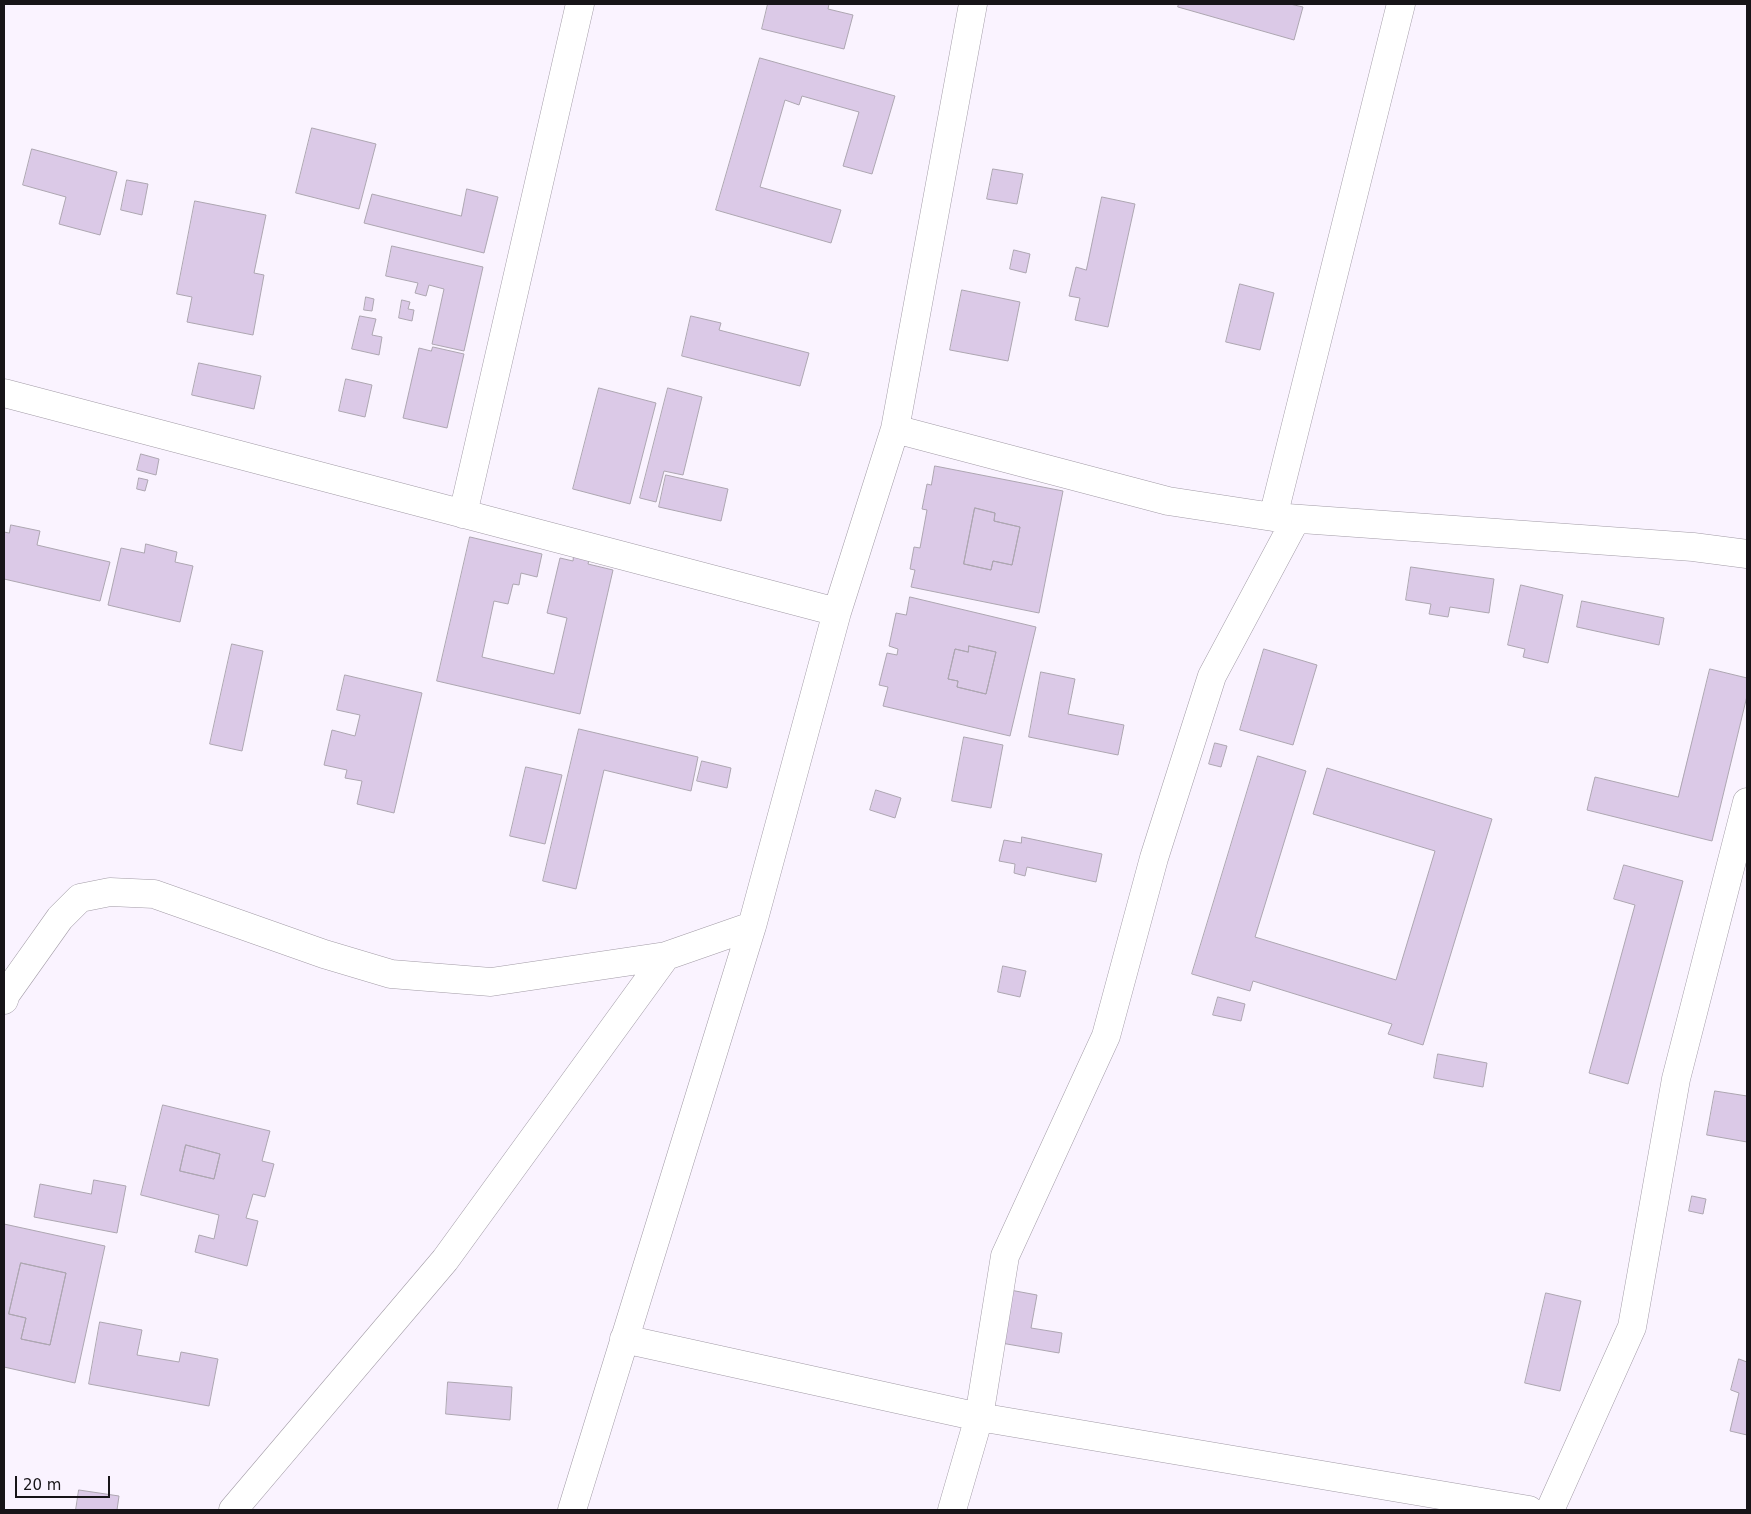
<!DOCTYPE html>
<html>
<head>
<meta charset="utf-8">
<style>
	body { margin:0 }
	#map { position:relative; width:1751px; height:1514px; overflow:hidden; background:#faf3ff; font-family:"DejaVu Sans",sans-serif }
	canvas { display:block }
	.frame { position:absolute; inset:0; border:5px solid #171418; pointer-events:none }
	.scale { position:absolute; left:15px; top:1476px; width:95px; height:22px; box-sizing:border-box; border:2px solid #171418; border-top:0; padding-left:6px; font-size:15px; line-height:18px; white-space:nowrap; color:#171418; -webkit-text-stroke:4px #faf3ff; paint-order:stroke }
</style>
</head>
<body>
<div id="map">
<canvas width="1751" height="1514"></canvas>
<div class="frame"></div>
<div class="scale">20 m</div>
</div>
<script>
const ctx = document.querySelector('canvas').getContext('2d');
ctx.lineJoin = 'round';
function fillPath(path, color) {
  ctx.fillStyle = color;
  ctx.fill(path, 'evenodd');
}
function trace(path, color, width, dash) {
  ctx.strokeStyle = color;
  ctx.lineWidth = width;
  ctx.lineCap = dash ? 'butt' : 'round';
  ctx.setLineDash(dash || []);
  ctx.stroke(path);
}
const building = new Path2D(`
	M768,4h61l-1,5 25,6 -9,34 -82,-20z
	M1179,4h111l13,3 -9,33 -116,-33z
	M760,58l135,38 -23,78 -29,-8 16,-54 -57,-16 -3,9 -14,-5 -25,87 81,23 -10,33 -115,-33z
	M312,128l64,16 -17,65 -63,-16z
	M32,149l85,23 -17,63 -41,-11 7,-27 -43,-12z
	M993,169l30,5 -6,30 -30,-5z
	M127,180l21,4 -6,31 -21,-5z
	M467,189l31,8 -14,56 -120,-30 8,-29 89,22z
	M1102,197l33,7 -27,123 -33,-7 5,-22 -11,-2 7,-29 10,3z
	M195,201l71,14 -12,58 10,2 -11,60 -66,-13 5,-25 -15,-3z
	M392,246l91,21 -19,84 -32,-7 12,-55 -15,-4 -3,11 -11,-3 3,-10 -32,-7z
	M1014,250l16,4 -4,19 -16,-4z
	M1240,284l34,9 -14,57 -34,-8z
	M962,290l58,12 -12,59 -58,-11z
	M366,297l8,2 -2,12 -8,-1z
	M402,300l8,2 -2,7 6,1 -2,11 -13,-3z
	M360,316l16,3 -4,16 10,2 -3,18 -27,-6z
	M691,316l30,7 -2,7 90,23 -9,33 -118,-30z
	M433,347l31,7 -17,74 -44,-10 16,-70 12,3z
	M199,363l62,13 -7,33 -62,-14z
	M346,379l26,6 -7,32 -26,-6z
	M599,388l57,15 -26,101 -57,-15z
	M668,388l34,9 -19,78 -19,-4 -8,31 -16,-4z
	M141,454l18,5 -3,16 -19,-5z
	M935,466l128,25 -24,122 -128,-26 4,-17 -5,-1 4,-22 6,1 7,-38 -5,-1 5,-25 4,1zM975,508l20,5 -1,8 26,6 -8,38 -19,-4 -2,9 -27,-6z
	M666,475l62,14 -7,32 -62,-14z
	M139,478l9,2 -3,11 -8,-2z
	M975,508l20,5 -1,8 26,6 -8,38 -19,-4 -2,9 -27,-6z
	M11,525l29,6 -3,14 73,17 -10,39 -96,-22v-47l5,1z
	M470,537l72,17 -5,23 -16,-4 -2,12 -6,-1 -5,20 -14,-3 -12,56 72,17 13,-56 -20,-5 13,-55 13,3 1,-9 16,4 -2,8 25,6 -33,144 -143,-33z
	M146,544l31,8 -2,10 18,4 -13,56 -72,-17 13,-57 23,5z
	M1411,567l83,12 -5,34 -39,-6 -2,10 -19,-3 2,-10 -25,-4z
	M1521,585l42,10 -15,68 -25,-6 2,-8 -17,-4z
	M910,597l126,30 -26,109 -127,-30 5,-19 -9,-2 8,-32 10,2 1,-6 -9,-3 7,-33 10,2zM969,646l27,6 -10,42 -29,-7 1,-6 -10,-2 7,-30 13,3z
	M1582,601l82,17 -5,27 -82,-18z
	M232,644l31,7 -21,100 -32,-7z
	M969,646l27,6 -10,42 -29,-7 1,-6 -10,-2 7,-30 13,3z
	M1264,649l53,16 -24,80 -53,-15z
	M1710,669l37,9v18l-35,145 -125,-31 8,-33 83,20z
	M1041,672l34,7 -7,35 56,11 -6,30 -89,-18z
	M345,675l77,18 -28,120 -37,-9 5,-23 -17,-3 2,-8 -23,-5 8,-35 23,6 5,-21 -23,-5z
	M579,729l119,28 -7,34 -87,-21 -28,119 -33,-8z
	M964,737l39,8 -12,63 -39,-7z
	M1215,743l12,3 -6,21 -12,-3z
	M1258,756l48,15 -51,166 141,43 39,-129 -122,-37 14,-46 165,51 -69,226 -35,-11 4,-10 -139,-43 -3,10 -58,-17z
	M702,761l29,7 -4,20 -30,-7z
	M526,767l36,8 -17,69 -35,-8z
	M876,790l25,8 -6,20 -25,-8z
	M1022,837l80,17 -6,28 -69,-15 -2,9 -11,-3 1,-9 -16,-3 5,-21 17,3z
	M1624,865l59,16 -55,203 -39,-11 46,-168 -21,-6z
	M1003,966l23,5 -6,26 -22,-5z
	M1218,997l27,7 -4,17 -28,-6z
	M1438,1054l49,9 -4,24 -49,-9z
	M1715,1091l32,5v46l-40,-7z
	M163,1105l107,26 -8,30 12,3 -9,33 -12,-3 -7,24 12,3 -11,45 -52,-14 4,-17 15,4 5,-24 -78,-20zM186,1145l34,9 -6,25 -34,-8z
	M186,1145l34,9 -6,25 -34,-8z
	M94,1180l32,6 -9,47 -83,-16 6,-33 51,10z
	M1692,1196l14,3 -3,15 -14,-3z
	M4,1224l101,22 -30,137 -71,-16zM21,1263l45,10 -16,72 -29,-6 5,-21 -17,-4z
	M21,1263l45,10 -16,72 -29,-6 5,-21 -17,-4z
	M1010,1290l27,5 -6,33 31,5 -3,20 -58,-10z
	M1546,1293l35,8 -21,90 -35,-8z
	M100,1322l42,8 -5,25 42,7 2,-10 37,7 -9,47 -120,-22z
	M1739,1359l8,3v73l-17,-4 9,-38 -8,-3z
	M448,1382l64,5 -2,33 -64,-6z
	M79,1490l40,6 -2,14h-41z`);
fillPath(building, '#dbc9e7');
trace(building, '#ada6b1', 1);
const minor = new Path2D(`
	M4,393l833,219
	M895,429l273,72 105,16 420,30 54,7
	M463,514l117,-510
	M1273,517l128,-513
	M4,1000l2,-6 54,-76 20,-20 30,-6 44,2 170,60 67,20 100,8 175,-26 86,-30
	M624,1339l355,78 550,93
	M233,1510l212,-250 221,-304
	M572,1510l180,-584 85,-314 58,-183 78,-425
	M952,1510l27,-93 26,-161 101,-220 48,-178 58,-182 84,-157
	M1550,1510l82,-183 44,-248 71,-277`);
trace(minor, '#a29ba6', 29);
trace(minor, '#fff', 28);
</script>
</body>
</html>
